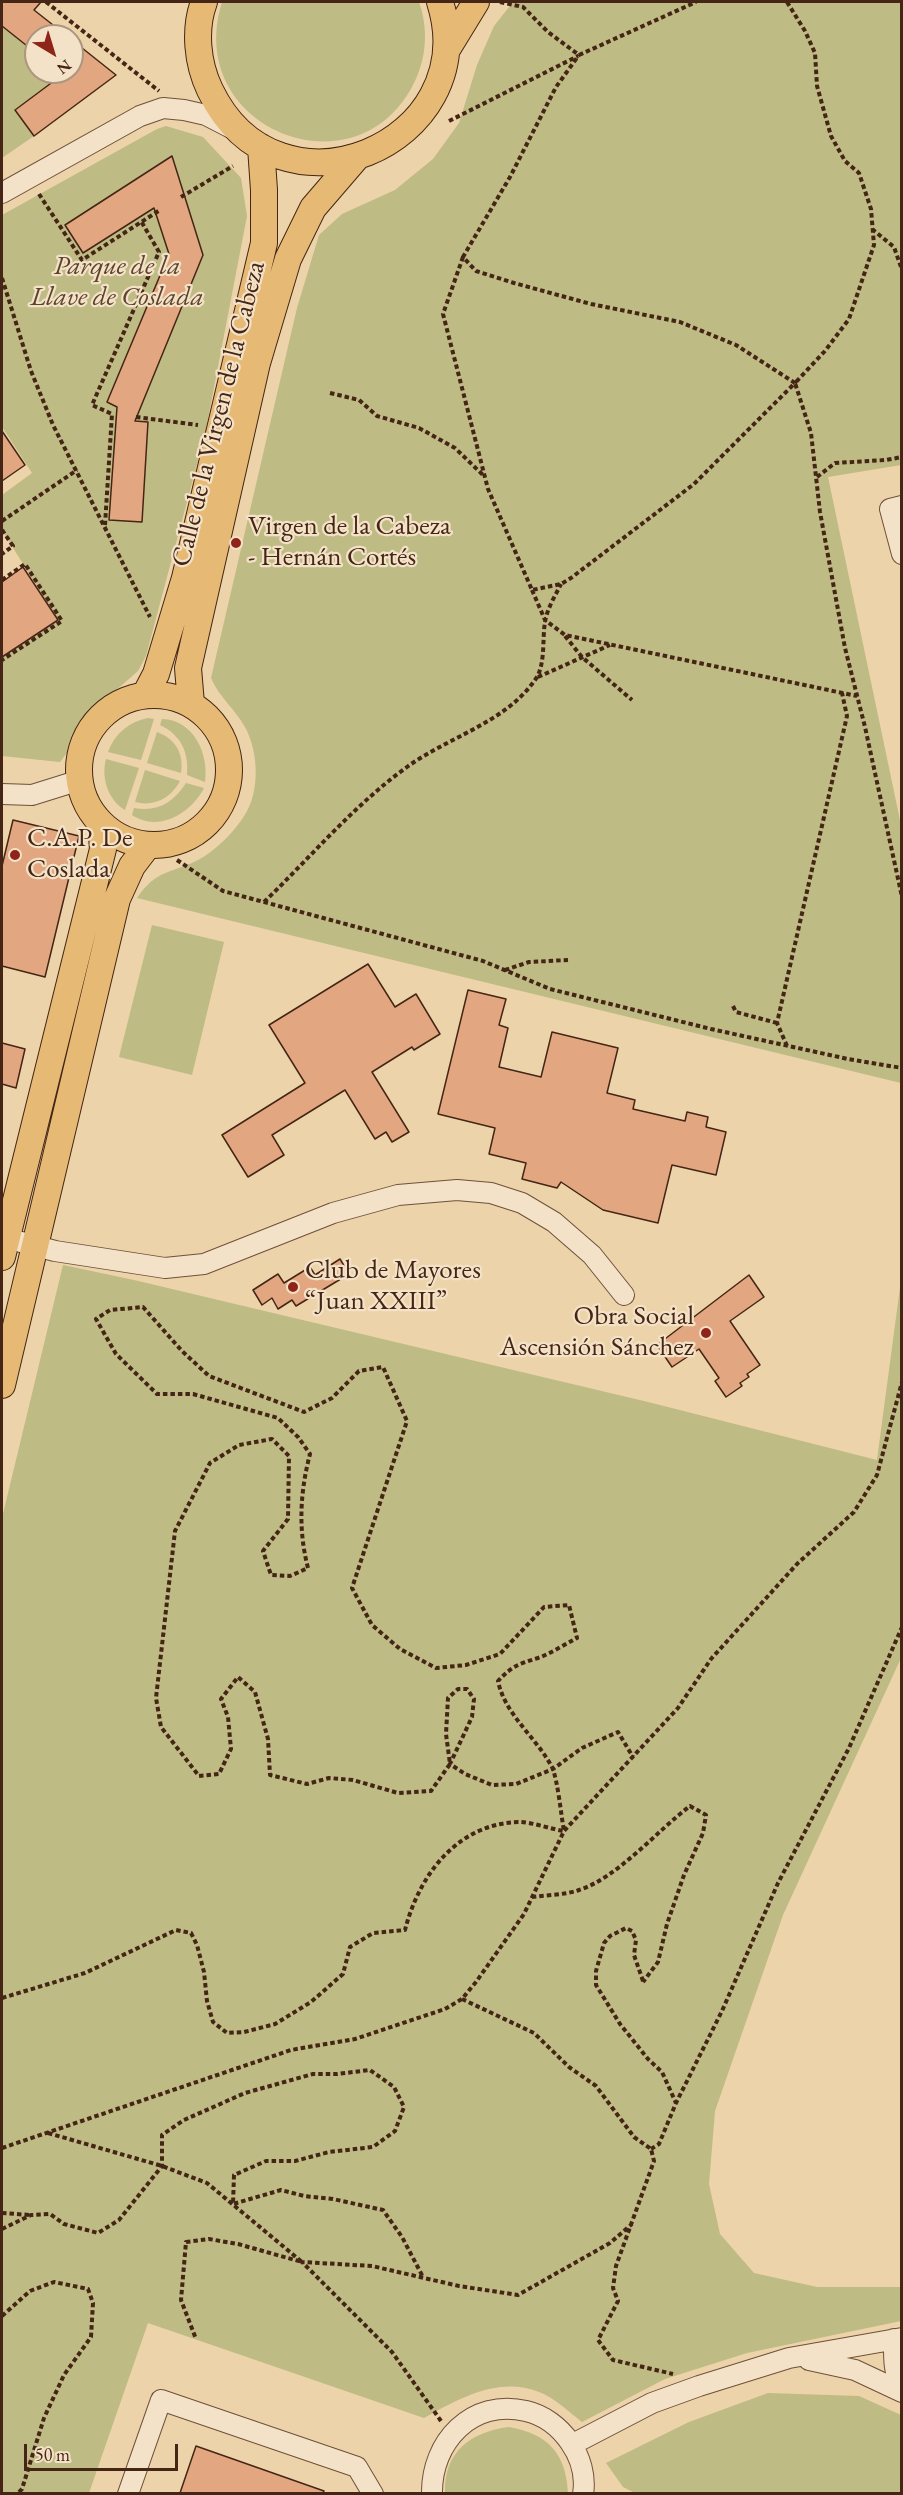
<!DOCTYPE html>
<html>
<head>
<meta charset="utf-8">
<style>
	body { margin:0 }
	#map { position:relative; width:903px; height:2495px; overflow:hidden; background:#ecd3a9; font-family:"EB Garamond",serif }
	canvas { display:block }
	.frame { position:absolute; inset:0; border:3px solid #452515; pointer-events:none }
	.north { position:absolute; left:24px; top:24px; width:60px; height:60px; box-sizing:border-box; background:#f3e2c7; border:2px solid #ad9680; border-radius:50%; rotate:142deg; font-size:16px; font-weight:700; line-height:24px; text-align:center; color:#452515 }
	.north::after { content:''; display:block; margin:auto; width:21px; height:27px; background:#8f2418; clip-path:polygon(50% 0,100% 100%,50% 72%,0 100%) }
	.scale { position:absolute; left:24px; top:2444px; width:154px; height:27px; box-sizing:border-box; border:3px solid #452515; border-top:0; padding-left:8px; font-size:18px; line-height:21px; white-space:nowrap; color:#452515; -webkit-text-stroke:4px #f3e2c7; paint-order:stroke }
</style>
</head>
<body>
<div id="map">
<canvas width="903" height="2495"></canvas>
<div class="frame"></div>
<div class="north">N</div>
<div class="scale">50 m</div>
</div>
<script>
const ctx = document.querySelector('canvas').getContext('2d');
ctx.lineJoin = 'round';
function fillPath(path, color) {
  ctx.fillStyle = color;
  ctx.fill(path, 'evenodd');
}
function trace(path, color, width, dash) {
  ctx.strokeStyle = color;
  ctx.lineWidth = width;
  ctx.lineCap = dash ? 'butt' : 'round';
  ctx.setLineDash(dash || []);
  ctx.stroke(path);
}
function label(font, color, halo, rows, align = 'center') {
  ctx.font = font + ' "EB Garamond",serif';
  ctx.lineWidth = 4.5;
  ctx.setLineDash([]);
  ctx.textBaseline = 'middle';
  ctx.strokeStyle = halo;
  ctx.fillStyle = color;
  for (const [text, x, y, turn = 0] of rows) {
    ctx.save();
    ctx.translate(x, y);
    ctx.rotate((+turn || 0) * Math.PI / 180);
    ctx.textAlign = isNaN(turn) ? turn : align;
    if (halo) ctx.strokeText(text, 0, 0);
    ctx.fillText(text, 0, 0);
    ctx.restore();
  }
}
fillPath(new Path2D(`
	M222,2h197c9,25 8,54 -4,79 -56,118 -233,48 -193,-79z
	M513,2h388v463l-73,12 73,348v258l-764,-185c20,-29 33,-24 61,-38 20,-10 48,-39 54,-61 7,-22 4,-52 -7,-72 -10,-18 -26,-30 -34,-49l86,-370 22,-73 23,-21 53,-24 38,-31 26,-36 18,-58 17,-39z
	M2,26l34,27v19h24l12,10 -26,5 -31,22 19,27 -32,22z
	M166,126l37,11 38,41 6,38 -42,218 -59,222 -8,15 -40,35 -10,19 -28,37 -58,-6v-99l56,-37 -56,-90v-35l30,-22 -30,-46v-212l155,-86z
	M148,718l6,1 -13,41 -33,-8c7,-19 21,-30 40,-34z
	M162,719c32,1 47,35 43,63l-18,-7c2,-23 -6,-40 -27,-50z
	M157,732c19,7 27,22 24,41l-34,-10z
	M106,759l33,9 -14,42c-17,-10 -24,-32 -19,-51z
	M145,770l35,11c-9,17 -26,26 -45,21z
	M186,783l18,5c-13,25 -45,45 -72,27l2,-7c24,4 39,-5 52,-25z
	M152,925l72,17 -32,133 -73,-18z
	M63,1265l71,15 514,122 229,58 24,-180v378l-118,257 -68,196 -6,73 11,50 34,39 63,14h84v34l-154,32 -82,26 -83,43c-13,-10 -27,-24 -43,-30 -41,-16 -80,7 -115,26l-276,-95 -59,170h-87v-975z
	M768,2393l91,3 42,19v78h-266l-12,-6 -17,-24 83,-41z
	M509,2427c39,7 57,26 59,66h-123c-1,-41 25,-61 64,-66z`), '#bebb84');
const building = new Path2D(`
	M2,2h39l-7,8 33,26h-31v17l-34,-27z
	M72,40l44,35 -82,61 -19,-26 51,-38h6z
	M172,156l31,99 -68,166 13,1 -6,100 -33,-2 8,-113 -10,-5 62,-148 -15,-46 -71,45 -18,-28z
	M2,431l23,34 -23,16z
	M23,567l35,53 -56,37v-75z
	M13,820l66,16 -34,141 -43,-11v-100z
	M368,964l27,43 21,-13 24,40 -26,16 -2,-3 -40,25 37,60 -17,10 -6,-10 -11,7 -30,-49 -73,45 12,20 -36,22 -26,-42 83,-52 -36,-58z
	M468,990l38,9 -7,26 9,3 -9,39 42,10 11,-45 66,16 -11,45 28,7 -2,9 52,12 2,-9 21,5 -2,10 20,5 -10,43 -44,-10 -14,58 -55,-13 -42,-28 -4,6 -35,-9 4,-16 -37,-9 6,-26 -57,-14z
	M2,1043l23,6 -9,39 -14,-4z
	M340,1259l9,15 -53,32 -4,-6 -14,9 -6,-11 -10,7 -9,-15 25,-16 6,9 26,-16 5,8z
	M749,1275l15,22 -34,24 30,44 -13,9 2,3 -9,6 2,3 -16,11 -11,-16 4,-3 -20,-29 -27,18 -15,-22z
	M196,2446l128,45 -1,2h-143z`);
fillPath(building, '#e2a781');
trace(building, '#452515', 1.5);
const minor = new Path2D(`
	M2,193l138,-77 23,-8 21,2 22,5 33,17
	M902,506l-12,3 12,45
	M2,794l30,1 48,-15
	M2,1237l53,14 110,17 39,-4 129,-51 65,-18 59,-5 34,3 31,10 32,19 38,33 32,40
	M894,2339c0,17 -1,34 8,49
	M809,2360l46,10 47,22
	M573,2444l79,-41 47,-17 90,-28 113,-20
	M128,2494l33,-94 196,67 16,27
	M432,2494c-1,-52 40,-96 94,-83 35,8 63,47 57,83`);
const major = new Path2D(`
	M204,2c-10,27 -7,61 6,88 68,142 275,54 230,-88
	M446,51l30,-49
	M145,695l11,-21 29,-96 79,-335v-53l-3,-43
	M79 770a75 75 0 1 1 150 0a75 75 0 1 1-150 0Z
	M191,704l-3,-36 69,-305 31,-104 25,-51 43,-50
	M2,1257l101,-408 -2,-25
	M2,1385l115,-486 15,-33 16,-21`);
trace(minor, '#6f503a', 22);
trace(major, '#452515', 28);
trace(new Path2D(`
	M46,2l113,89
	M500,2l23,5 25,25 31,23 117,-53
	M787,2l18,29 10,22 2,33 14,50 14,25 14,12 12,36 3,36 -25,74 -24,32 -30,32 16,50 9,79 25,136 20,79 37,170
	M449,121l129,-65
	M39,194l43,66 78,-50
	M181,197l52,-31
	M872,229l22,18 8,23
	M463,257l-20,57 45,175 44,101 29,-6 10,-6 123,-94 101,-101 -59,-38 -56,-23 -89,-18 -77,-21 -38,-12 -13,-14 47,-80 46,-90 23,-32
	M2,278l29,93 22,54 97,192
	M330,393l29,7 18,16 42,12 36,20 29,28
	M136,417l62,8
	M817,477l18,-14 51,-3 16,-3
	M2,521l75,-51
	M105,525l7,-111 -20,-9 67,-153 -18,-31
	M2,530l11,16 -11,8
	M2,580l23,-16 37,57 -60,39
	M532,590l13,30 20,15 292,61
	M565,636l17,21 50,43
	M538,677l72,-32
	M177,860l46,31 260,70 67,28 161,40 137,30 54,9
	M264,902c47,-45 90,-97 143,-135 41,-30 98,-44 128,-87 11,-15 7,-41 10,-58 2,-13 10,-26 16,-38
	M505,970l24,-8 39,-2
	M733,1006l3,6 41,11
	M787,1046l-10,-23 70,-307 -5,-23
	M532,1897c15,-2 33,-2 47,-7 38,-12 78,-59 111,-84l16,9 -3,18 -19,42 -17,49 -9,38 -15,20
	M643,1981l-9,-26 2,-15 -4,-9 -6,-3 -16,8 -6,7 -8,28v14l24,39 28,35 14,13 14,31
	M2,1998l83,-25 91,-43 15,3 6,12 7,27 3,29 6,21 14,11 17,-1 31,-8 36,-22 32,-28 7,-27 23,-14 32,-3c14,-55 52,-106 113,-108 15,0 32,7 46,9 -3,-16 -6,-50 -12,-64 -16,-30 -47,-52 -54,-86 15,-16 21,-17 40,-23 14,-5 27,-14 39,-20l-8,-33 -25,2 -44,47 -34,11 -30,3 -36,-19 -28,-24 -20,-37 55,-167 -24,-54 -24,4 -27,27 -28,14 -95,-36 -27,-25 -39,-44 -33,3 -14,9 20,35 41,40h36l85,24 20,19 12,17c-10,38 -12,76 -2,114l-18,8 -19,-1 -8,-24 25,-32 1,-63 -17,-17 -33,6 -29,18 -35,68 -19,167 5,29 38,49 20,-2 12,-25 -3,-32 -7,-18 17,-22 17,15 13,47 2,36 37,9 22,-6 24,2 45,13 33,-2 19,-27 -4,-30 2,-36 10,-9h9l7,10 -2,18 -22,47 15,10 27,11 24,-1 37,-15 29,-21 36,-16 15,25
	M462,1999l72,34 35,34 27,19 38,51 17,12 3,12 -38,105 -3,22 5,13 -20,39 15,20 60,14
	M48,2133l114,33 45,17 95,79 -64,-18 -29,-5 -23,3 -5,58 15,39
	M2,2148l289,-98 64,-11 90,-30 17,-10 14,-17 48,-68 40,-83 114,-123 33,-49 86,-95 57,-52 23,-37 25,-93
	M651,2149l8,-5 17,-41 46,-92 56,-128 71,-135 53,-121
	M2,2213l28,2
	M2,2229l29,-14 19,-1 14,10 34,9 21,-13 43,-54v-31l22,-15 61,-27 68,-19h24l33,-4 24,17 10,20 -9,24 -22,16 -44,5 -34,9h-29l-32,14 -1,29 48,-14 23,6 29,3 50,11 19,27 21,40
	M2,2316l28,-25 24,-9 34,7 5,14 -2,34 -27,38 -20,43 -22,71 -5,5
	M441,2421l-49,-69 -90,-90 70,4 87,20 59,9 92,-52 22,-19`), '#452515', 4, [4.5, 3]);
trace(minor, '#f3e2c7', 20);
trace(major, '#e6ba74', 26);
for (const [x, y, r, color] of [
	[236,543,6,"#8f2418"],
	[15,855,6,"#8f2418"],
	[293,1287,6,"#8f2418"],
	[706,1333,6,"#8f2418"]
]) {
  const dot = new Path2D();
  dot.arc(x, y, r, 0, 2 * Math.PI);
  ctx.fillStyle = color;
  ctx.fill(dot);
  trace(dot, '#f3e2c7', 2);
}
label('italic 27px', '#5d432b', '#f3e2c7', [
	["Parque de la",117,267],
	["Llave de Coslada",117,298]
]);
label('27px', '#452515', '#f3e2c7', [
	["Calle de la Virgen de la Cabeza",219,414,-76]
]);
label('27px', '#452515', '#f3e2c7', [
	["Virgen de la Cabeza",248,527],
	["- Hernán Cortés",248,558],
	["C.A.P. De",27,839],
	["Coslada",27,870],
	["Club de Mayores",305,1271],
	["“Juan XXIII”",305,1302],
	["Obra Social",694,1317,"right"],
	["Ascensión Sánchez",694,1348,"right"]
], 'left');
</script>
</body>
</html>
